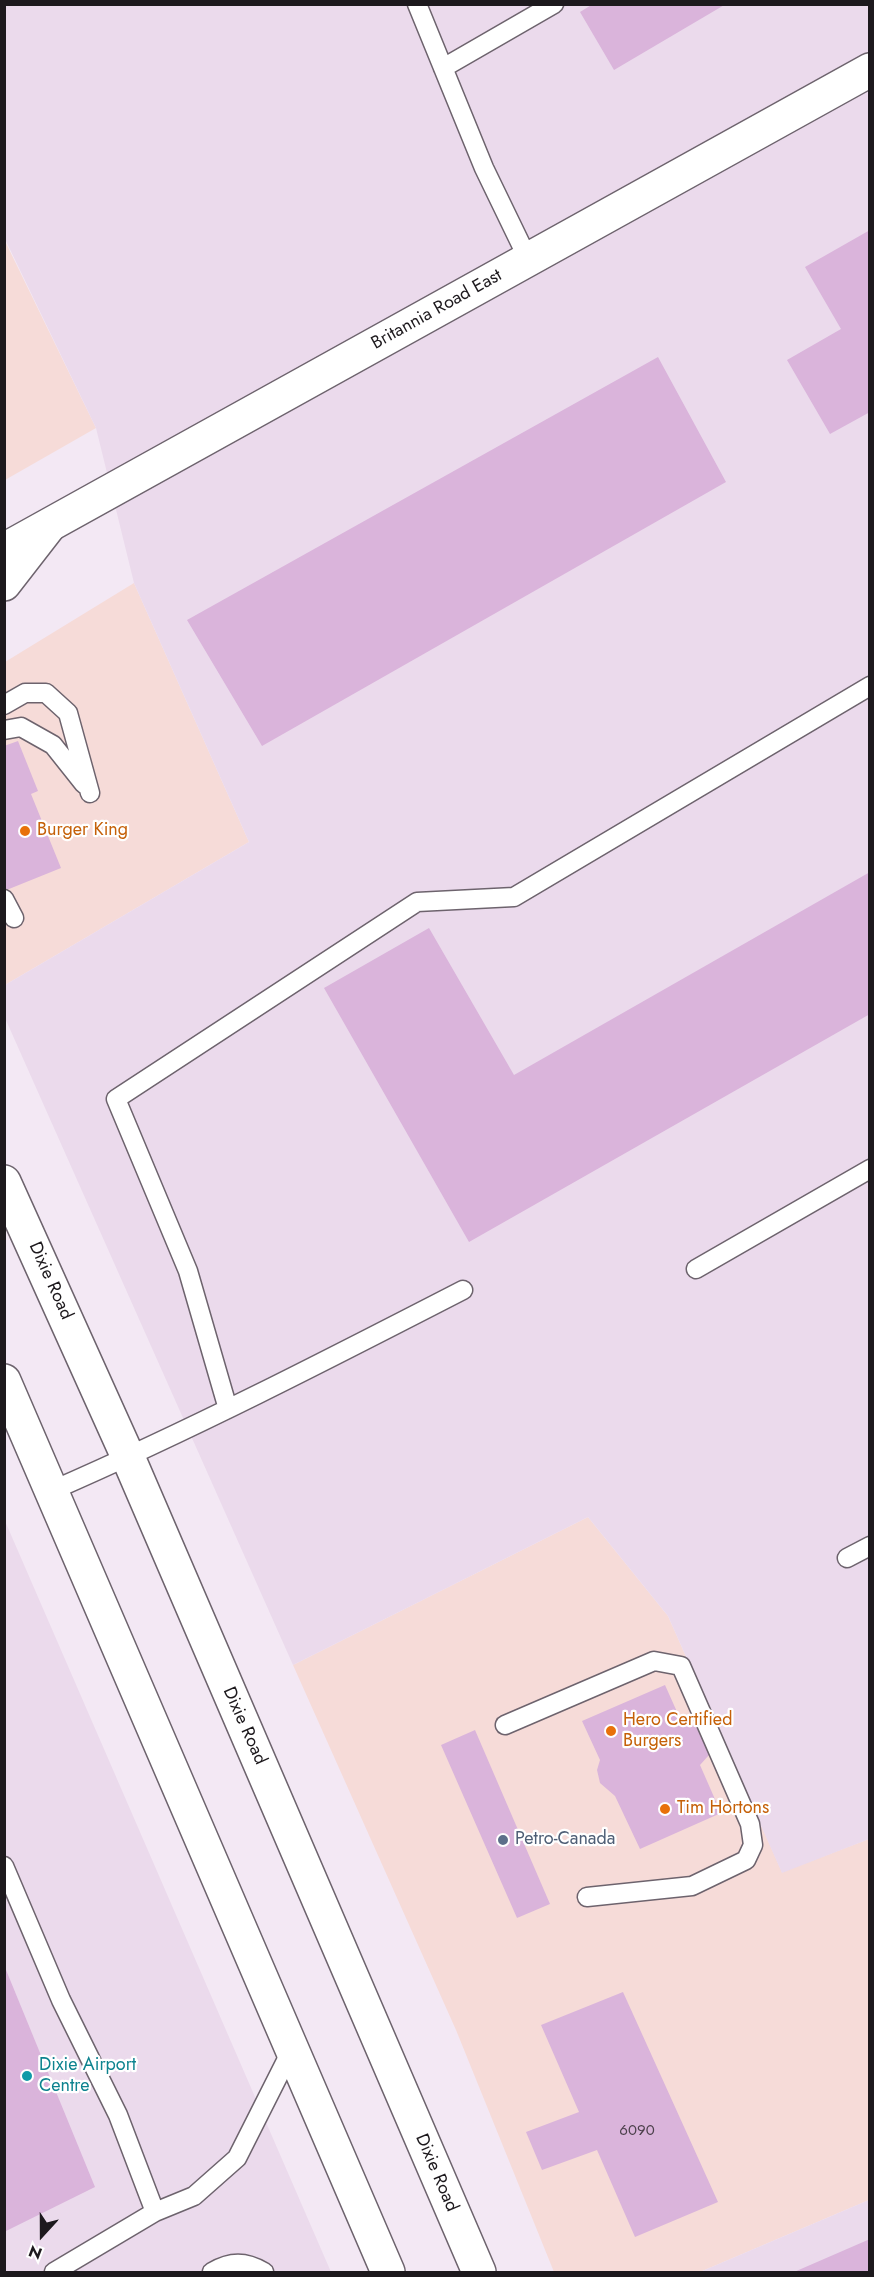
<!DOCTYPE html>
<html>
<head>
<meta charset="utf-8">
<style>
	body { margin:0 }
	#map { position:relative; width:874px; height:2277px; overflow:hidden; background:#f3e8f4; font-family:Jost,sans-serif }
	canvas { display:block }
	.frame { position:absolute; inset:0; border:6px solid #1d191d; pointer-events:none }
	.north { position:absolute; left:12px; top:2205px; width:60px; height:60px; -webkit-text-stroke:4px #fff; paint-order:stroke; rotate:201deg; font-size:16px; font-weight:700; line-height:24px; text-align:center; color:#1d191d }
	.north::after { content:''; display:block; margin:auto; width:21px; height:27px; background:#1d191d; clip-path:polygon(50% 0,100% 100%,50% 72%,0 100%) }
</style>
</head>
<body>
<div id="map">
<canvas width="874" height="2277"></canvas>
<div class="frame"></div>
<div class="north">N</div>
</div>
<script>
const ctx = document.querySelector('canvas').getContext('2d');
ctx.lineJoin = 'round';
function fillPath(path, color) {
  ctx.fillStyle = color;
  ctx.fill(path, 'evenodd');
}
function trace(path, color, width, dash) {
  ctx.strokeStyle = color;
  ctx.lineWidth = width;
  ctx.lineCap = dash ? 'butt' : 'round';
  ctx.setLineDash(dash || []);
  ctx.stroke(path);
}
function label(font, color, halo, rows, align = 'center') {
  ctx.font = font + ' Jost,sans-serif';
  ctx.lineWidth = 4.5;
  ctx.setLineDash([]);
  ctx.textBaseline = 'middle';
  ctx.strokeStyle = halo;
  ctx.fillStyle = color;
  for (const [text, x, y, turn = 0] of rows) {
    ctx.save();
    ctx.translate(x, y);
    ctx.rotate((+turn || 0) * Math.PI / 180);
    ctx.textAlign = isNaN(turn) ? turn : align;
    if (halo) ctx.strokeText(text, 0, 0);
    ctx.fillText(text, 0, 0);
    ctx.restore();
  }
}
fillPath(new Path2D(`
	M4,239l92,189 -91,52h-1z
	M134,583l115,259 -244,143v-323z
	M588,1517l80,99 114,256 87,-33v361l-169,72h-146l-98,-242 -163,-365z`), '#f6dbd8');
fillPath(new Path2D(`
	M5,5h864v1834l-87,34 -114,-257 -80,-99 -295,148 -288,-647v-33l244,-143 -115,-259 -38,-155 -91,-189z
	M5,1521l326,751h-326z
	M869,2200v72h-169z`), '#ebdaec');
fillPath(new Path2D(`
	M593,4h133l-112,66 -34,-58z
	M870,230v182l-40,22 -43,-74 54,-31 -36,-62z
	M658,357l68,125 -464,264 -75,-126z
	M18,741l20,50 -7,3 30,74 -57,23v-145z
	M870,872v142l-401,228 -145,-254 105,-60 85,147z
	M665,1685l17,38 10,1 9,5 8,17v9l-9,10 21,48 -81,36 -25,-53 -15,-13 -3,-13 3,-10 -18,-39z
	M475,1730l75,174 -33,14 -76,-173z
	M4,1965l91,222 -91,45z
	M623,1992l95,210 -83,35 -38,-87 -55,20 -16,-38 53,-20 -38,-87z
	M870,2239v33h-76z`), '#dab4db');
const service = new Path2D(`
	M417,4l67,164 44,91
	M443,68l111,-64
	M4,705l21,-12h21l22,20 22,80
	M4,730l17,-3 32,18 31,39
	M4,899l10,19
	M696,1269l174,-100
	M228,1409l-40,-138 -72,-172 301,-197 97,-5 356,-211
	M51,1491c140,-61 276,-131 412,-201
	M847,1558l23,-12
	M505,1725l149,-64 27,5 69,158 3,21 -7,15 -54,26 -105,11
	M4,1866l57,134 57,115 37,97 39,-16 43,-38 55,-109
	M54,2272l101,-60
	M212,2272c19,-11 33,-11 52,0`);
const tertiary = new Path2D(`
	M4,550l866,-480`);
const secondary = new Path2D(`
	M4,584l45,-58
	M4,1182l124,275 351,815
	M4,1381l384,891`);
trace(service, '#6d636d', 21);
trace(tertiary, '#6d636d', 36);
trace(secondary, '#6d636d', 36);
trace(service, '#fff', 18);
trace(tertiary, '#fff', 33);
trace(secondary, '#fff', 33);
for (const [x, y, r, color] of [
	[25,831,6,"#e8710a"],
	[611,1731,6,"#e8710a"],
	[665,1809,6,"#e8710a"],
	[503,1840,6,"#5c6f8a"],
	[27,2076,6,"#0f9aa8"]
]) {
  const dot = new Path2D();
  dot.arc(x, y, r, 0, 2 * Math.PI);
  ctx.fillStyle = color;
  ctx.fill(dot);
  trace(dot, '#fff', 2);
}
label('15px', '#4c404c', null, [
	["6090",637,2131]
]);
label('18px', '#1d191d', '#fff', [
	["Britannia Road East",437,310,-29],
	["Dixie Road",50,1281,66],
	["Dixie Road",244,1726,66],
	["Dixie Road",436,2173,67]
]);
label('18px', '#c56008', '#fff', [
	["Burger King",37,831],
	["Hero Certified",623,1721],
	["Burgers",623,1742],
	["Tim Hortons",677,1809]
], 'left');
label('18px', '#4e5e75', '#fff', [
	["Petro-Canada",515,1840]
], 'left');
label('18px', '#0d838f', '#fff', [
	["Dixie Airport",39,2066],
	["Centre",39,2087]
], 'left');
</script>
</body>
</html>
